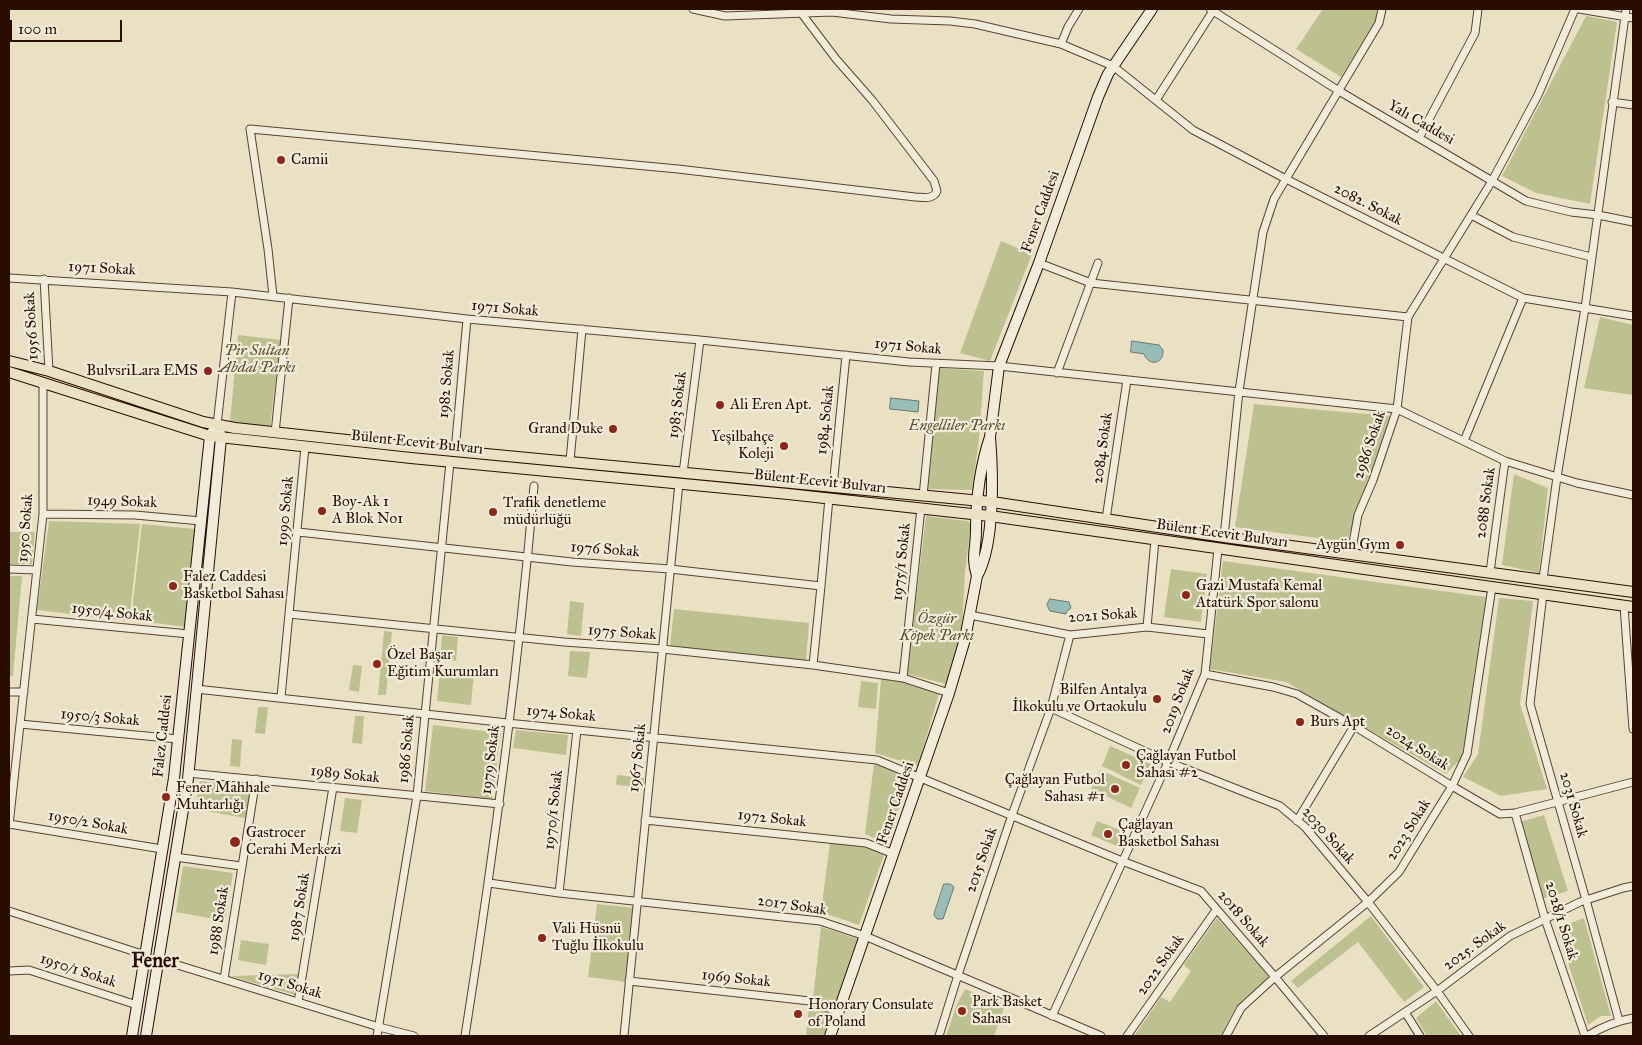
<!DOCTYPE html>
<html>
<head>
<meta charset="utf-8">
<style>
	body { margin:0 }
	#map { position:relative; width:1642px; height:1045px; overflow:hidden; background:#eae1c5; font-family:"IM FELL Great Primer",serif }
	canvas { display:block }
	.frame { position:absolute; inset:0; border:10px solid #290d00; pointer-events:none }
	.scale { position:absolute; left:10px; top:20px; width:112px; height:22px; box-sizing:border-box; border:2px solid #290d00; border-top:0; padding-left:6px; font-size:15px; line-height:18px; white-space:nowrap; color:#290d00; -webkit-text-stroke:4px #f1ecd9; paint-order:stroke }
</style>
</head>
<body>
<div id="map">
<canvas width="1642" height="1045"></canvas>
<div class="frame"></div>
<div class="scale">100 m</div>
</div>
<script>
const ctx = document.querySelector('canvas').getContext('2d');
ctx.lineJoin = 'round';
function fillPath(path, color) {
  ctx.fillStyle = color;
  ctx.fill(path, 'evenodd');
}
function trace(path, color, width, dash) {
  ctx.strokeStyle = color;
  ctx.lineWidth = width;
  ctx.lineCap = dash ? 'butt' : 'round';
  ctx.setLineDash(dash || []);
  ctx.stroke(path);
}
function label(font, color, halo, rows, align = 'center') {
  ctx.font = font + ' "IM FELL Great Primer",serif';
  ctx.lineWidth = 4.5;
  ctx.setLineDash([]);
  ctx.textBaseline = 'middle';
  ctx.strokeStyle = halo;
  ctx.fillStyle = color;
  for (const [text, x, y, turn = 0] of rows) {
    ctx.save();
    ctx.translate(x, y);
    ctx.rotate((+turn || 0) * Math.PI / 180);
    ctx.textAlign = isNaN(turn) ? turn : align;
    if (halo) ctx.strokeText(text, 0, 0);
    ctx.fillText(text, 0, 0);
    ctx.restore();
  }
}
fillPath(new Path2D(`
	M1323,9h54l-2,13 -34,55 -45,-28z
	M1586,16l31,6 -27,182 -54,-11 -34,-17z
	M1001,241l31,13 -42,107 -30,-8z
	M1600,317l33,8v70l-49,-7z
	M238,335l43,5 -11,87 -40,-4z
	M939,368l45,3 -5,68 -7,51 -44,-1z
	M1254,404l136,12 -43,126 -112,-15z
	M1514,474l34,14 -9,85 -37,-8z
	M926,516l42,5 3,3 -6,48 -3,61 -16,51 -39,-10z
	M49,521l91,3 -11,97 -92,-11z
	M142,524l53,5 -9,98 -55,-7z
	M9,532h26l-3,32h-23z
	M1223,561l263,36 -24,160 -16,17 -160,-92 -76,-13z
	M1171,569l36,5 -6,48 -37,-5z
	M9,576h13l-9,100h-4z
	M1499,598l34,3 -13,103 27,85 -46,7 -38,-19 15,-23z
	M570,601l14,2 -3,33 -14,-2z
	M674,609l135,14 -3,37 -136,-14z
	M384,631l8,1 -6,63h-8z
	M442,635l16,2 -2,24 -16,-2z
	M570,651l20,1 -3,26 -19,-2z
	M353,665l9,1 -3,26 -10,-2z
	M440,669l34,3 -3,33 -34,-4z
	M881,679l21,3 37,12 -21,72 -43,-13z
	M861,681l17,2 -2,26 -18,-2z
	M258,707h10l-3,27 -10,-1z
	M355,716h9l-2,28 -10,-1z
	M433,725l68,8 -9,66 -67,-8z
	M516,730l52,5 -2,20 -53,-7z
	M232,739l10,1 -2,27 -10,-1z
	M1110,746l41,18 -10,21 -39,-19z
	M874,764l36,11 -23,69 -22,-10z
	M1100,770l40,18 -9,20 -40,-19z
	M617,775l27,3 -1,9 -27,-2z
	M200,781l55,7 -5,31 -55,-10z
	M345,798l17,2 -5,33 -17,-2z
	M1544,815l24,76 -30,9 -22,-77z
	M1097,821l28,11 -6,15 -28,-12z
	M830,842l36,5 18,8 -25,70 -38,-13z
	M183,866l50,7 -8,48 -49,-9z
	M597,904l38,4 -9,74 -38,-5z
	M1371,916l53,71 -20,15 -46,-60 -60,46 -7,-7z
	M1217,918l52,59 -33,31 -15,28h-87l27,-39 9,5 21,-31 -7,-6z
	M1584,918l27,98h-10l-13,9 -31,-97z
	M821,927l37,12 -23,65 -6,1 -16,-6z
	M241,940l28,4 -3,21 -28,-5z
	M299,974l-4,21 -64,-19z
	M965,989l40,16 -11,31h-48l11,-32z
	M1436,1001l25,35h-34l-11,-18z
	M809,1006l22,8 -7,22h-18z`), '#bdc190');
const water = new Path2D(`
	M1132,341l27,4 4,5c1,14 -14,17 -19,4l-13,-2z
	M891,398l28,3 -1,11 -28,-3z
	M1050,599l19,3 2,6 -5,4v2l-16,-3 -3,-6z
	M944,884h6l4,3 -11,32h-6l-3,-4z`);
fillPath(water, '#98bdb7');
trace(water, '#6c776e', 1);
const street = new Path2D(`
	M693,9l32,7 107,-4 59,7 59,2 25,3 86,20 52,22 80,64 93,49 237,119 110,18
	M1210,9l129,82 187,110 45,11 27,3 35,7
	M1579,9l54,9
	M1061,44l7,-17 11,-18
	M1156,100l57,-89
	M1612,102l21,3
	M1419,138l56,-105 3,-24
	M1471,215l42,22 78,20
	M9,278l223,14 235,27 233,21 209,22 90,4 398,43 11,-92 -317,-34 -52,-20
	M44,279l5,92
	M273,296l-5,-47 -18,-120 428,40 237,28c9,0 18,3 22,-6l-3,-10 -62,-81 -36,-41 -34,-45
	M1408,317l84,-136 46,-86 37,-86
	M1057,373l41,-110
	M217,425l15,-133
	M275,433l14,-135
	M1464,441l59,-143
	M455,451l12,-132
	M570,461l12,-132
	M683,473l17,-133
	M833,487l13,-132
	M923,496l13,-132
	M43,514l92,1 66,6
	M1106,519l21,-139
	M298,532l274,30 98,7 151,17 8,-88
	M1224,537l15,-146 24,-159 11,-33 105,-176 3,-14
	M1351,554l7,-39 15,-35 24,-71 108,52 72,22 56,12
	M9,569l28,1
	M1490,572l15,-111
	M1543,579l14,-102 28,-169 41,-299
	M1543,594l-13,110 56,196 33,121
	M1624,606l9,123
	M289,614l275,28 98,7 151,16 90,13 46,15
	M970,615l100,20 77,-8 61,7
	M32,619l157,15
	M1147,627l8,-87
	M813,665l8,-79
	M1205,674l68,13 24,7 57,32 98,60 15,-32 25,-167
	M903,678l18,-170
	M196,689l321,35 360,36 245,101 79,30 74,86 49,59
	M9,692h15
	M281,697l24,-250
	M1051,708l117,54 112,44 25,21 63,75 69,89 32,45
	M20,724l158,15
	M188,773l312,31
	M1515,813l30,106 40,117
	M645,820l221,23 28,11
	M1297,821l57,-95
	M9,824l153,25
	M9,825l34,-311v-132
	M175,857l66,9
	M489,883l70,10 261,28 45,15 236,100
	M559,893l18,-163
	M9,911l136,44
	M158,959l221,68 35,9
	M9,971l20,-1 108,35
	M224,979l32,-200
	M629,981l181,20 28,11
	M298,1002l35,-215
	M1405,1012l15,24
	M1052,1016l116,-254 37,-88 13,-125
	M377,1036l40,-240 33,-334
	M465,1036c29,-183 53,-366 69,-550
	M624,1036l55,-553
	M939,1036l19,-61 54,-160 39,-107 19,-73
	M1127,1036l89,-126
	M1226,1036l15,-28 34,-31 93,-75 31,-30 53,-86 48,28 15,-1 118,-31
	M1369,1036l68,-45 73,-55 70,-34 43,-14 10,-2
	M1587,1036c15,-9 29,-15 46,-18`);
const secondary = new Path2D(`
	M990,437l9,-71 40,-103 59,-166 10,-23 44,-65
	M990,437c3,37 5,107 -13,139 -6,-19 -1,-27 -1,-46 0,-31 4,-63 14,-93z
	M132,1036l42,-258 36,-342 7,-11
	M146,1036l42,-257 33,-341 -2,-8
	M830,1036l119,-343 16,-54 12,-63`);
const primary = new Path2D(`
	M9,361l40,10 154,51 32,6 177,19 580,55 232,35 409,55
	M9,372l201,64 201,22 377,36 202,22 643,91`);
trace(street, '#594231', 9);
trace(secondary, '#290d00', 12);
trace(primary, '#290d00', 12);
trace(street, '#f1ecd9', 7);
trace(secondary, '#f1ecd9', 10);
trace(primary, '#eae1c5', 10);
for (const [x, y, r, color] of [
	[281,160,5,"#8f2418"],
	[208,371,5,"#8f2418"],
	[720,405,5,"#8f2418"],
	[613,429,5,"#8f2418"],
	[784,446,5,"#8f2418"],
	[322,511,5,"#8f2418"],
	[493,512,5,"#8f2418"],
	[1400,545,5,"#8f2418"],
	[173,586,5,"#8f2418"],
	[1186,595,5,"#8f2418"],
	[377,664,5,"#8f2418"],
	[1157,699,5,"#8f2418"],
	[1300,722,5,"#8f2418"],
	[1126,765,5,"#8f2418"],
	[1115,789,5,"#8f2418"],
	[166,797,5,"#8f2418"],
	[1108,834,5,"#8f2418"],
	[235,842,6,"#8f2418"],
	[542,938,5,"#8f2418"],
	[962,1011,5,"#8f2418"],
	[798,1014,5,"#8f2418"]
]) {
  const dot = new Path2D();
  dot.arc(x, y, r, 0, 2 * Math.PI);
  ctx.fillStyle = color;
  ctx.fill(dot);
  trace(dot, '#f1ecd9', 2);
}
label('15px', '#290d00', '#f1ecd9', [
	["Yalı Caddesi",1421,123,30],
	["2082. Sokak",1368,205,27],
	["Fener Caddesi",1041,212,-70],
	["1971 Sokak",102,269,3],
	["1971 Sokak",505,309,5],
	["1956 Sokak",32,326,-93],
	["1971 Sokak",908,347,5],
	["1982 Sokak",447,384,-85],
	["1983 Sokak",678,405,-83],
	["1984 Sokak",826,420,-84],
	["Bülent Ecevit Bulvarı",417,443,6],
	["2986 Sokak",1370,445,-71],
	["2084 Sokak",1103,448,-82],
	["Bülent Ecevit Bulvarı",820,482,6],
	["1949 Sokak",122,502,2],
	["2088 Sokak",1486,503,-82],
	["1990 Sokak",286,511,-85],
	["1950 Sokak",26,528,-86],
	["Bülent Ecevit Bulvarı",1222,534,8],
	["1976 Sokak",605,550,4],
	["1975/1 Sokak",902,562,-84],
	["1950/4 Sokak",112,613,6],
	["2021 Sokak",1103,616,-4],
	["1975 Sokak",622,633,4],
	["2019 Sokak",1178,701,-69],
	["1974 Sokak",561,714,5],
	["1950/3 Sokak",100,718,5],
	["Falez Caddesi",163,736,-84],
	["2024 Sokak",1417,748,32],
	["1986 Sokak",407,749,-85],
	["1967 Sokak",638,758,-84],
	["1979 Sokak",491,760,-83],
	["1989 Sokak",345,775,6],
	["Fener Caddesi",896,803,-71],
	["2031 Sokak",1573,805,74],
	["1970/1 Sokak",554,810,-84],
	["1972 Sokak",772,819,6],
	["1950/2 Sokak",88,823,10],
	["2023 Sokak",1409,830,-58],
	["2030 Sokak",1328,836,48],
	["2015 Sokak",982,860,-71],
	["2017 Sokak",792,906,8],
	["1987 Sokak",300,907,-81],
	["2018 Sokak",1243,919,49],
	["1988 Sokak",219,921,-81],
	["2028/1 Sokak",1561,921,73],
	["2025. Sokak",1475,946,-36],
	["2022 Sokak",1161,965,-55],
	["1950/1 Sokak",78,971,18],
	["1969 Sokak",736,979,6],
	["1951 Sokak",290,985,17]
]);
label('15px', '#290d00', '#f1ecd9', [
	["Camii",291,160],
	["BulvsriLara EMS",198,371,"right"],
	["Ali Eren Apt.",730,405],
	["Grand Duke",603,429,"right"],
	["Yeşilbahçe",774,437,"right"],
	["Koleji",774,454,"right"],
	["Boy-Ak 1",332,502],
	["A Blok No1",332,519],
	["Trafik denetleme",503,503],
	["müdürlüğü",503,520],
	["Aygün Gym",1390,545,"right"],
	["Falez Caddesi",183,577],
	["Basketbol Sahası",183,594],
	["Gazi Mustafa Kemal",1196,586],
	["Atatürk Spor salonu",1196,603],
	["Özel Başar",387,655],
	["Eğitim Kurumları",387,672],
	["Bilfen Antalya",1147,690,"right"],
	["İlkokulu ve Ortaokulu",1147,707,"right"],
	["Burs Apt",1310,722],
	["Çağlayan Futbol",1136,756],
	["Sahası #2",1136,773],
	["Çağlayan Futbol",1105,780,"right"],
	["Sahası #1",1105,797,"right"],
	["Fener Mahhale",176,788],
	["Muhtarlığı",176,805],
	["Çağlayan",1118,825],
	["Basketbol Sahası",1118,842],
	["Gastrocer",246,833],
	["Cerahi Merkezi",246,850],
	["Vali Hüsnü",552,929],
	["Tuğlu İlkokulu",552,946],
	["Park Basket",972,1002],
	["Sahası",972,1019],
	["Honorary Consulate",808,1005],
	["of Poland",808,1022]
], 'left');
label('italic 15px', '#5d4c32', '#f1ecd9', [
	["Pir Sultan",257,351],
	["Abdal Parkı",257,368],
	["Engelliler Parkı",957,426],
	["Özgür",937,619],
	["Köpek Parkı",937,636]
]);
label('bold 20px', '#290d00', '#f1ecd9', [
	["Fener",155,962]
]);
</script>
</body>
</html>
